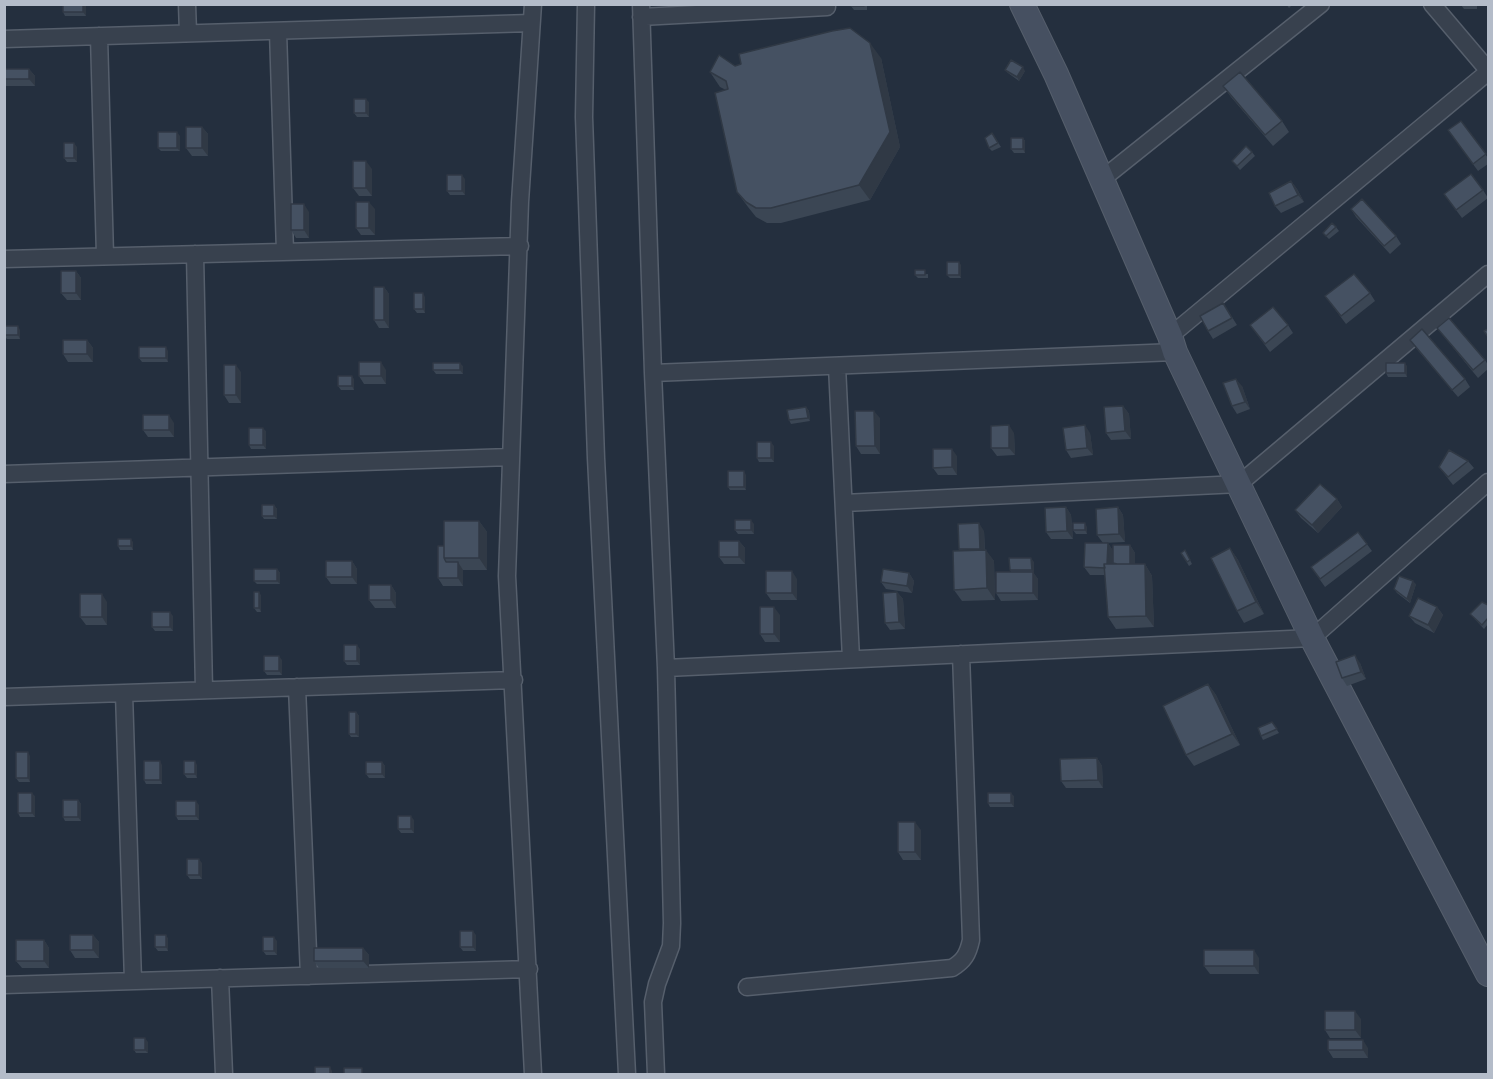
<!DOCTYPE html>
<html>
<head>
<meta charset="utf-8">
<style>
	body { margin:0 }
	#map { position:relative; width:1493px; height:1079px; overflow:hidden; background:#242f3e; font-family:Raleway,sans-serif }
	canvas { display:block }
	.frame { position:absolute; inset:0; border:6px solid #b4bcc9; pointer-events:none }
</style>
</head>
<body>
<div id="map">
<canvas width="1493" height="1079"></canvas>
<div class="frame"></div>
</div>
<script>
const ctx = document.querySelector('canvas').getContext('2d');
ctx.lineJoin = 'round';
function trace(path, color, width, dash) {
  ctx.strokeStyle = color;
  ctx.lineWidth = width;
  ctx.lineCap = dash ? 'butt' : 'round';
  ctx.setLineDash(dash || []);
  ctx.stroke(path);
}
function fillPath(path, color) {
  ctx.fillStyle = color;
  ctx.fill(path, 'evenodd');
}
const street = new Path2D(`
	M187,4l1,29
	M533,4l-13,198 -13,374 26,498
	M586,4l-2,113 12,341 31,616
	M641,4l12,369 13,295 6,255 -1,23 -14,38 -4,18 3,72
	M1432,4l56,66
	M641,17l186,-10
	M278,31l7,221
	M99,36l6,220
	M4,39l527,-16
	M1101,180l220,-176
	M195,254l9,436
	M4,259l516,-13
	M1170,336l318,-264
	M837,366l14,293
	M653,373l522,-21
	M4,474l507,-17
	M844,503l395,-19 249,-210
	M666,668l646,-30 176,-156
	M297,687l12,289
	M124,693l9,288
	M4,697l510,-17
	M220,978l4,96
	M4,985l525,-16
	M747,987l205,-19c12,-7 16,-14 19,-28l-10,-286`);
const secondary = new Path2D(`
	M1022,4l34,70 114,262 5,16 137,286 176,336`);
trace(street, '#565f6c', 19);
trace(secondary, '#565f6c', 26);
trace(street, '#38414e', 16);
trace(secondary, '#465061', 24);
fillPath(new Path2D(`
	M63,4h22l1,2v10h-21l-2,-4z
	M867,4v6h-13l-3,-4z
	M1286,4h7l-4,4z
	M1477,4v5h-13l-3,-4z
	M881,58l19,89 -30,53 -89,23h-14l-11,-6 -8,-10 -11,-15 -11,-102 -6,-3 -10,-15 25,-6z
	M4,69h25l6,7v10h-31z
	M1005,70l20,1 -6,10 -11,-8z
	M1223,86l59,35 7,11 -16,14 -42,-49z
	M369,102v15h-12l-3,-4z
	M1461,121l27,37v6l-10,7 -30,-41z
	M202,127l6,7v22h-16l-6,-8z
	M992,133l9,14 -9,4 -3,-3z
	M180,136v15h-19l-3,-3z
	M1023,138l2,3v12h-11l-3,-4z
	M77,147v15h-10l-3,-4z
	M1252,152l3,4 -15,14 -8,-9z
	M372,169v27h-13l-6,-8z
	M465,179v16h-15l-3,-4z
	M1291,181l6,8 7,13 -23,11 -6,-7z
	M1483,190l5,8 -26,20 -18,-24z
	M375,209v26h-14l-5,-7z
	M1351,209l45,27 5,8 -11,10 -34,-37z
	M309,212v26h-13l-5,-8z
	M1336,227l3,4 -10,8 -6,-6z
	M961,265v13h-11l-3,-3z
	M76,271l5,7v22h-14l-6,-7z
	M928,274v4h-10l-3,-3z
	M384,287l5,7v34h-10l-5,-8z
	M1370,293l5,8 -29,23 -21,-28z
	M425,297v16h-8l-3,-4z
	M1223,303l14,22 -24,14 -5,-8z
	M1250,325h38l5,8 -23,19z
	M1437,328l48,32 3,5v4l-10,9z
	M20,330v9h-13l-3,-3z
	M87,340l6,8v14h-25l-5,-8z
	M1410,340l55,39 5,8 -12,10 -43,-50z
	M168,351v11h-26l-3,-4z
	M463,366v8h-27l-3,-4z
	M1407,366v11h-19l-2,-4z
	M386,370v14h-22l-5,-8z
	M241,372v31h-12l-5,-8z
	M354,379v11h-13l-3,-4z
	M1242,386l8,23 -13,5 -5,-8z
	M1123,406l6,8 2,25 -20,1 -5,-7z
	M806,407l3,4 1,10 -19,3 -2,-4z
	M880,418v36h-19l-5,-8z
	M174,423v14h-26l-5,-7z
	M266,431v18h-15l-2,-4z
	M1014,433l1,22 -18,1 -6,-8z
	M1090,433l3,22 -22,3 -5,-8z
	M774,446v16h-15l-2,-4z
	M957,456v19h-19l-5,-7z
	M1468,461l6,7 -21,17 -14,-18z
	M746,475v15h-16l-2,-3z
	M1337,499l5,8 -24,26 -17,-15 -6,-8z
	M274,505l3,4v10h-13l-2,-3z
	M1066,507l5,8 2,24h-22l-5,-7z
	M1118,507l5,8 2,27 -22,1 -6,-8z
	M479,521l8,11v38h-24v16h-20l-5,-8 6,-32z
	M754,524v10h-16l-3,-4z
	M1087,527v7h-11l-3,-4z
	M984,531l1,19 9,11 1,39 -33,1 -8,-11 6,-39 -1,-2z
	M1358,532l14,19 -47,36 -14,-20z
	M739,541l6,7v16h-21l-5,-7z
	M133,542v8h-13l-2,-4z
	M1108,543l5,8 17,-6 5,8v11h10l7,12 2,51 -38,2 -8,-12 -3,-42h-15l-6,-8z
	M1230,548l8,12 26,54 -20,9 -7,-12z
	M1185,550l7,14 -3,2 -8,-13z
	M352,561l5,8v15h-26l-5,-7z
	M1034,562v12l4,5v21l-37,1 -5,-8 15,-21 -1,-2z
	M277,569l3,4v11h-23l-3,-3z
	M909,573l5,8 -2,12 -26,-4 -5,-7z
	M797,579v21h-26l-5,-7z
	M1416,584l-6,19 -13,-10 -3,-4z
	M391,585l5,8v15h-21l-6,-8z
	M259,592l2,4v16h-4l-3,-4z
	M897,592l6,7 2,30 -15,1 -5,-7z
	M107,602v23h-21l-6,-8z
	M1488,605v19l-4,5 -14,-15z
	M1437,607l6,8 -9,18 -19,-10 -6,-7z
	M780,615v27h-15l-5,-8z
	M173,616v15h-18l-3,-4z
	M360,649v16h-13l-3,-4z
	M282,660v15h-15l-3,-4z
	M1360,663l6,16 -19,7 -5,-8z
	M1208,684l8,11 24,50 -46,21 -8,-11z
	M356,712l3,4v21h-8l-2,-3z
	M1272,722l7,11 -16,7 -2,-4z
	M30,756v26h-11l-3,-4z
	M1097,758l5,8 1,22h-37l-5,-7z
	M382,762l3,4v12h-16l-3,-4z
	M162,765v19h-16l-2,-4z
	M197,765v13h-10l-3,-4z
	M35,796v21h-15l-2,-4z
	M1014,796v11h-24l-2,-4z
	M78,800l3,4v17h-16l-2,-4z
	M199,805v15h-21l-2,-4z
	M414,820v13h-13l-3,-4z
	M921,830v30h-18l-5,-8z
	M202,863v16h-12l-3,-4z
	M93,935l6,7v16h-24l-5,-8z
	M166,935l2,4v12h-10l-3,-4z
	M476,935v16h-13l-3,-4z
	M44,940l5,8v20h-27l-6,-7z
	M277,941v14h-11l-3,-4z
	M363,948l6,7v13h-50l-5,-7z
	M1259,958v16h-49l-6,-8z
	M1361,1019v19h-31l-5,-8z
	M148,1042v11h-12l-2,-3z
	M1368,1048v10h-35l-5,-8z`), '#3b4654');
fillPath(new Path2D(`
	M83,4h2l1,2v10l-3,-4z
	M870,43l11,15 19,89 -30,53 -11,-15z
	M1023,67l2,4 -6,10 -2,-4z
	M29,69l6,7v10l-6,-7z
	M366,99l3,3v15l-3,-4z
	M202,127l6,7v22l-6,-8z
	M177,132l3,4v15l-3,-3z
	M1023,138l2,3v12l-2,-4z
	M74,143l3,4v15l-3,-4z
	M366,161l6,8v27l-6,-8z
	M462,175l3,4v16l-3,-4z
	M1291,181l6,8 7,13 -6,-7z
	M369,202l6,7v26l-6,-7z
	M304,204l5,8v26l-5,-8z
	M959,262l2,3v13l-2,-3z
	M76,271l5,7v22l-5,-7z
	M384,287l5,7v34l-5,-8z
	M423,293l2,4v16l-2,-4z
	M18,326l2,4v9l-2,-4z
	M87,340l6,8v14l-6,-8z
	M166,347l2,4v11l-2,-4z
	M381,362l5,8v14l-5,-8z
	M460,363l3,3v8l-3,-4z
	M1405,363l2,3v11l-2,-4z
	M236,365l5,7v31l-5,-8z
	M352,376l2,3v11l-2,-4z
	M1236,379l6,7 8,23 -5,-7z
	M1123,406l6,8 2,25 -6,-8z
	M806,407l3,4 1,10 -2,-3z
	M874,411l6,7v36l-5,-8z
	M169,415l5,8v14l-5,-7z
	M1009,425l5,8 1,22 -6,-7z
	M1085,425l5,8 3,22 -6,-7z
	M263,428l3,3v18l-3,-4z
	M771,442l3,4v16l-3,-4z
	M952,449l5,7v19l-5,-8z
	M744,471l2,4v15l-2,-3z
	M1337,499l5,8 -24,26 -6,-8z
	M274,505l3,4v10l-3,-3z
	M1066,507l5,8 2,24 -6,-8z
	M1118,507l5,8 2,27 -6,-8z
	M751,520l3,4v10l-3,-4z
	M479,521l8,11v38l-8,-12z
	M979,523l5,8 1,25 -5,-7z
	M1085,523l2,4v7l-2,-4z
	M131,539l2,3v8l-2,-4z
	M739,541l6,7v16l-6,-7z
	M1108,543l5,8 -1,24 -5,-7z
	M1130,545l5,8v23l-5,-8z
	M1230,548l8,12 26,54 -8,-12z
	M986,550l8,11 1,39 -8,-12z
	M1031,558l3,4v12l-2,-4z
	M352,561l5,8v15l-5,-7z
	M458,562l5,8v16l-5,-8z
	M1145,564l7,12 2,51 -8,-11z
	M277,569l3,4v11l-3,-3z
	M792,571l5,8v21l-5,-7z
	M1033,572l5,7v21l-5,-7z
	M909,573l5,8 -2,12 -5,-7z
	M1413,581l3,3 -6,19 -3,-4z
	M391,585l5,8v15l-5,-8z
	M259,592l2,4v16l-2,-4z
	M897,592l6,7 2,30 -6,-7z
	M102,594l5,8v23l-5,-8z
	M774,607l6,8v27l-6,-8z
	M1437,607l6,8 -9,18 -6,-8z
	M170,612l3,4v15l-3,-4z
	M357,645l3,4v16l-3,-4z
	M1355,655l5,8 6,16 -5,-7z
	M279,656l3,4v15l-3,-4z
	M1208,684l8,11 24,50 -8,-11z
	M356,712l3,4v21l-3,-3z
	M28,752l2,4v26l-2,-4z
	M1097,758l5,8 1,22 -5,-8z
	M160,761l2,4v19l-2,-4z
	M195,761l2,4v13l-2,-4z
	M382,762l3,4v12l-3,-4z
	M32,793l3,3v21l-3,-4z
	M1011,793l3,3v11l-3,-4z
	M78,800l3,4v17l-3,-4z
	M196,801l3,4v15l-3,-4z
	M411,816l3,4v13l-3,-4z
	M915,822l6,8v30l-6,-8z
	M199,859l3,4v16l-3,-4z
	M473,931l3,4v16l-3,-4z
	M93,935l6,7v16l-6,-8z
	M166,935l2,4v12l-2,-4z
	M274,937l3,4v14l-3,-4z
	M44,940l5,8v20l-5,-7z
	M363,948l6,7v13l-6,-7z
	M1254,950l5,8v16l-5,-8z
	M1355,1011l6,8v19l-6,-8z
	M145,1038l3,4v11l-3,-3z
	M1363,1040l5,8v10l-5,-8z
	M330,1067l2,4v3h-2z`), '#303945');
const building = new Path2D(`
	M63,4h20v8h-20z
	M851,4h13v2h-13z
	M850,28l20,15 20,89 -31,53 -88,23h-15l-10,-6 -9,-10 -22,-99 13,-4 -2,-8 -16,-9 9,-17 16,11 6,-2 -2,-10 93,-23z
	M1011,60l12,7 -6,10 -12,-7z
	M4,69h25v10h-25z
	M1240,72l42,49 -17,14 -42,-49z
	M354,99h12v14h-12z
	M1461,121l25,33 -13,10 -25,-34z
	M186,127h16v21h-16z
	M158,132h19v16h-19z
	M992,133l6,10 -9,5 -4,-10z
	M1011,138h12v11h-12z
	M64,143h10v15h-10z
	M1246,146l6,6 -15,14 -5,-5z
	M353,161h13v27h-13z
	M1471,174l12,16 -27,20 -12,-16z
	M447,175h15v16h-15z
	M1291,181l7,14 -23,11 -6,-13z
	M1362,199l34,37 -12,10 -33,-37z
	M356,202h13v26h-13z
	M291,204h13v26h-13z
	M1332,223l4,4 -10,9 -3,-3z
	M947,262h12v13h-12z
	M915,270h10v5h-10z
	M61,271h15v22h-15z
	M1354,274l16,19 -29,23 -16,-20z
	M374,287h10v33h-10z
	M414,293h9v16h-9z
	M1223,303l9,15 -24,13 -8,-15z
	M1273,307l15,18 -23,19 -15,-19z
	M1449,318l36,42 -12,10 -36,-42z
	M4,326h14v9h-14z
	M1422,329l43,50 -13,11 -42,-50z
	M1488,329v8l-4,-6z
	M63,340h24v14h-24z
	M139,347h27v11h-27z
	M359,362h22v14h-22z
	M433,363h27v7h-27z
	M1386,363h19v10h-19z
	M224,365h12v30h-12z
	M338,376h14v10h-14z
	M1236,379l9,23 -13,4 -9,-23z
	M1123,406l2,25 -19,2 -2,-26z
	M806,407l2,11 -19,2 -2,-10z
	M855,411h19l1,35h-19z
	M143,415h26v15h-26z
	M1009,425v23h-18v-22z
	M1085,425l2,23 -21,2 -3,-22z
	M249,428h14v17h-14z
	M757,442h14v16h-14z
	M933,449h19v18l-19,1z
	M1449,450l19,11 -20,16 -9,-10z
	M728,471h16v16h-16z
	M1320,484l17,15 -25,26 -17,-15z
	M262,505h12v11h-12z
	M1066,507l1,24 -21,1 -1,-24z
	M1118,507l1,27 -22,1 -1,-26z
	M735,520h16v10h-16z
	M444,521h35v37h-35z
	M979,523l1,26h-21l-1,-25z
	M1073,523h12v7h-12z
	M1358,532l9,12 -47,35 -9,-12z
	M118,539h13v7h-13z
	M719,541h20v16h-20z
	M1085,543h23l-1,21h-3l1,4 -21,-1z
	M1113,545h17v19h-13l-4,-1z
	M438,546h6v12l2,4h12v16h-20z
	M1230,548l26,54 -19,9 -26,-53z
	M986,550l1,38 -33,2 -1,-39z
	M1185,550l5,10 -3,2 -6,-9z
	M1009,558h22l1,12h-22z
	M326,561h26v16h-26z
	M1104,564h41l1,52 -38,1z
	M254,569h23v12h-23z
	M883,569l26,4 -2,13 -26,-4z
	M766,571h26v22h-26z
	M996,572h37v21h-37z
	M1399,576l14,5 -6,18 -13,-10z
	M369,585h22v15h-22z
	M254,592h5v16h-5z
	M897,592l2,30 -14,1 -2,-30z
	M80,594h22v23h-22z
	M1418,598l19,9 -9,18 -19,-9z
	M1482,602l6,3v13l-6,7 -12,-11z
	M760,607h14v27h-14z
	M152,612h18v15h-18z
	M344,645h13v16h-13z
	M1355,655l6,17 -19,6 -6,-16z
	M264,656h15v15h-15z
	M1208,684l24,50 -46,21 -23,-49z
	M349,712h7v22h-7z
	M1272,722l5,7 -16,7 -3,-8z
	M16,752h12v26h-12z
	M1097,758l1,22 -37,1 -1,-22z
	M144,761h16v19h-16z
	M184,761h11v13h-11z
	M366,762h16v12h-16z
	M18,793h14v20h-14z
	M988,793h23v10h-23z
	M63,800h15v17h-15z
	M176,801h20v15h-20z
	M398,816h13v13h-13z
	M898,822h17v30h-17z
	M187,859h12v16h-12z
	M460,931h13v16h-13z
	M70,935h23v15h-23z
	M155,935h11v12h-11z
	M263,937h11v14h-11z
	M16,940h28v21h-28z
	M314,948h49v13h-49z
	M1204,950h50v16h-50z
	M1325,1011h30v19h-30z
	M134,1038h11v12h-11z
	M1328,1040h35v10h-35z
	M315,1067h15v7h-15z
	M344,1068h18v6h-18z`);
fillPath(building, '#455162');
trace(building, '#303945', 1.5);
</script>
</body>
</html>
